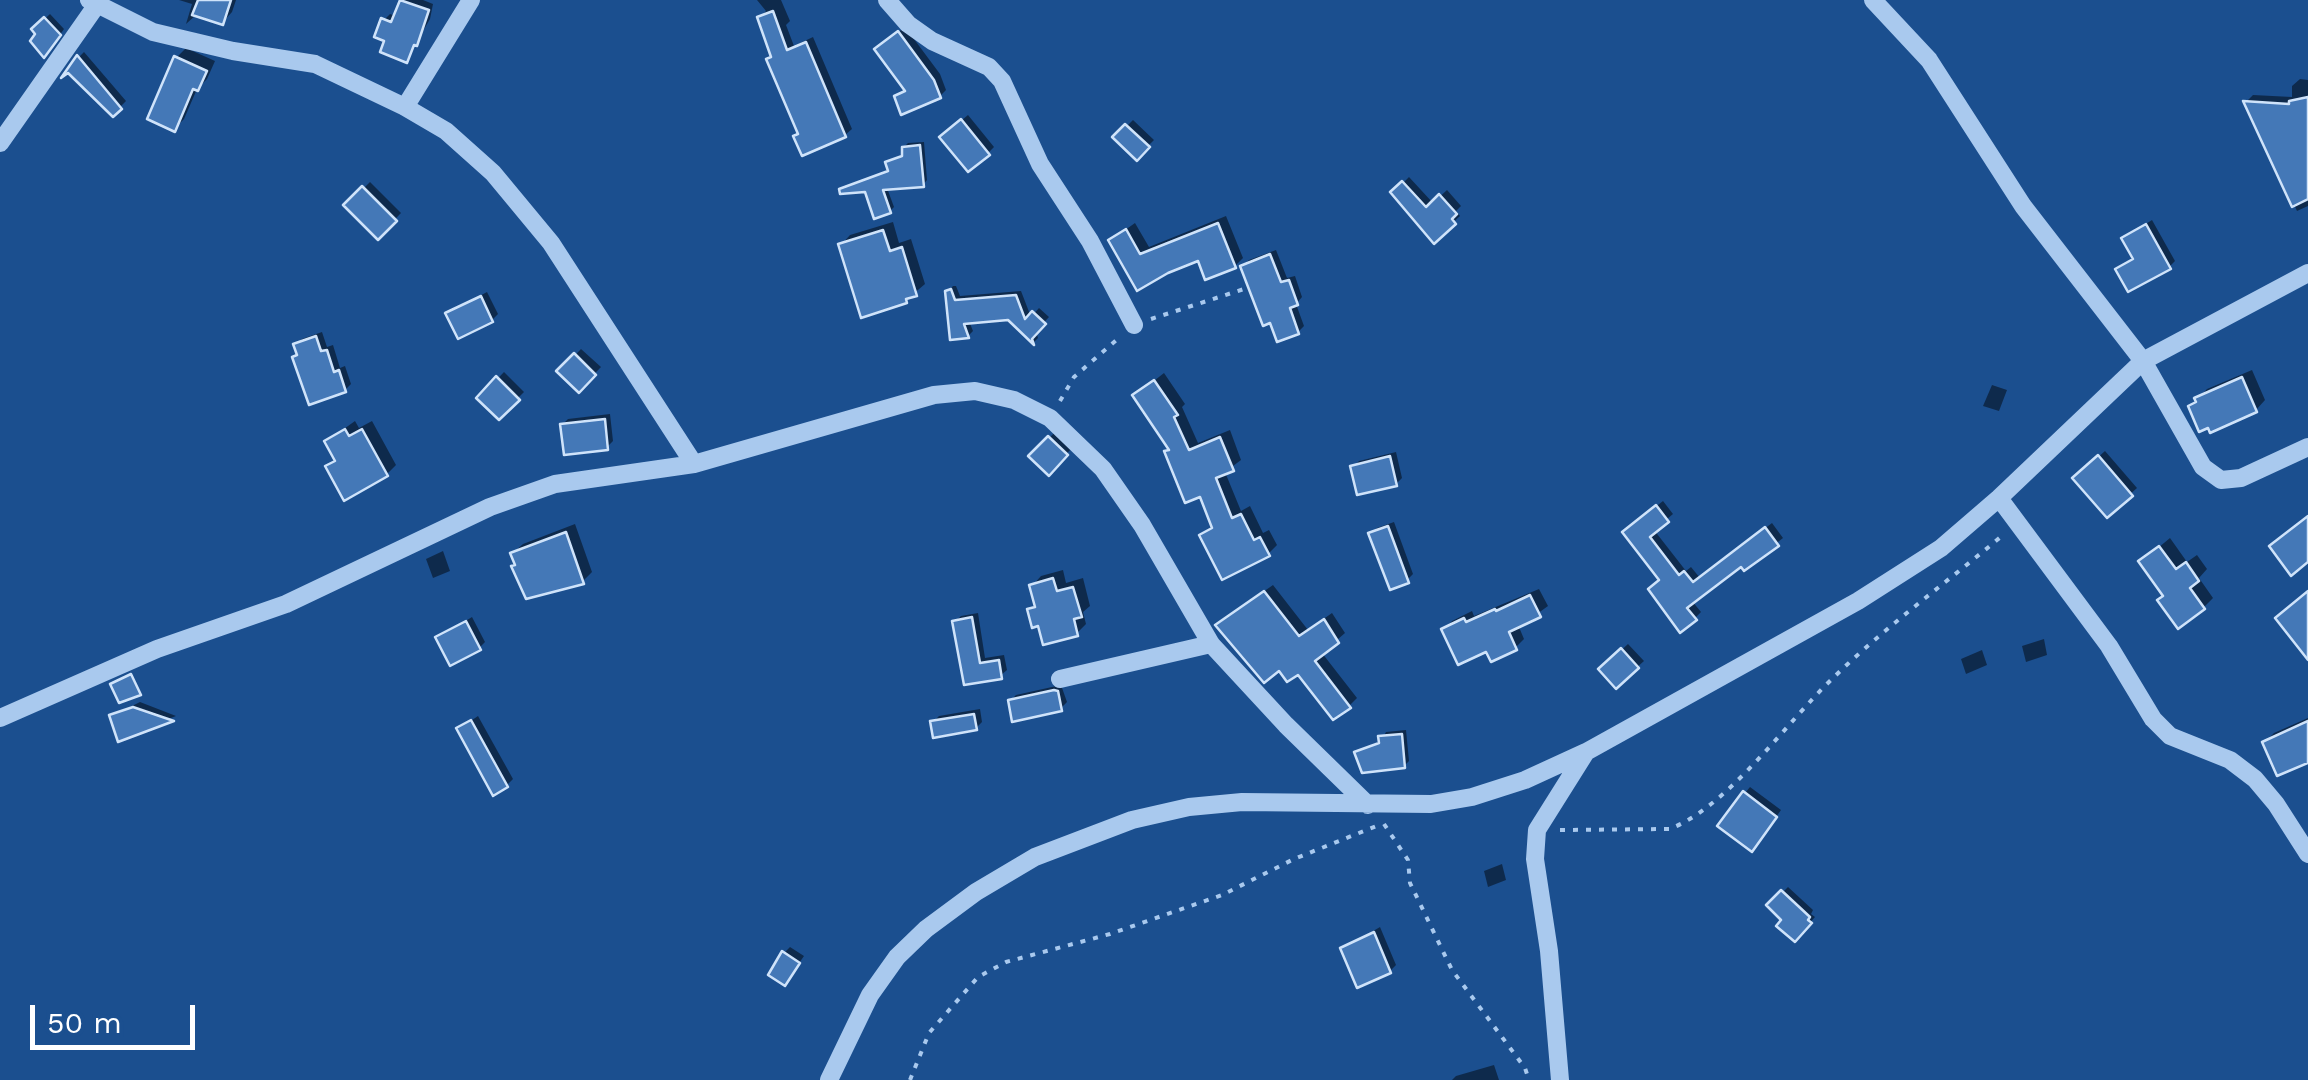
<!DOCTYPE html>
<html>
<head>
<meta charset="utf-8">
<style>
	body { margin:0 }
	#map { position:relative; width:2308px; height:1080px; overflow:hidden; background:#1b4f8f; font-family:"Work Sans",sans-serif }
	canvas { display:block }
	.scale { position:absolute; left:30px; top:1005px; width:165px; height:45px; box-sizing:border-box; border:5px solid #fff; border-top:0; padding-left:12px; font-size:30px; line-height:35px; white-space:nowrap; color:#fff; -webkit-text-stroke:8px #1b4f8f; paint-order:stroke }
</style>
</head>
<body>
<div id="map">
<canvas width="2308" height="1080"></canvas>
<div class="scale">50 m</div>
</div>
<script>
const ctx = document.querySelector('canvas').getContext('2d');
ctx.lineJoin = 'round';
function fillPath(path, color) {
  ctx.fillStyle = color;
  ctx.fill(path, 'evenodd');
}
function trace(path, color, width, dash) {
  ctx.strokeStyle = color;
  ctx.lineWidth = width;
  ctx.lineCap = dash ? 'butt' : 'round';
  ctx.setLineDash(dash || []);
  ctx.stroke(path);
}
fillPath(new Path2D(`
	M179,0h57l-4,12 -9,10 -26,-8 -11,10 6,-20z
	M403,0h20l10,4 -3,15 -24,41 -19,-20 -3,-20 6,-6 6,2z
	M757,0h24l9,21 -4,4 8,21 19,-9 39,92 -7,6 -45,-3 -40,-114 6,-7z
	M50,14l14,15 -15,21 -15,-21z
	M905,27l35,47 6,16 -6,6 -44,1 11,-8 -24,-45z
	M186,48l29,13 -8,18 -10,10 -13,30 -10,10 2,-71z
	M84,52l42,49 -13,13 -34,-57z
	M2300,79l8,1v126l-11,5 -51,-109 7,-7 39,2v-11z
	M968,115l26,32 -6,6 -39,-22z
	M1133,120l21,20 -17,17 -21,-20z
	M924,142l3,38 -4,5 -36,3 7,19 -4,4 -24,-22 -25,1 49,-21 -2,-6 17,-9 -1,-7 4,-4z
	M1409,177l24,26 14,-13 14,16 -5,5 4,5 -26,24 -40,-48z
	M370,182l31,31 -23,24 -31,-32z
	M1226,216l17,42 -8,8 -36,-8 -32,13 -56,-31 24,-17 14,24z
	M2152,220l23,41 -6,6 -51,3 17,-12 -11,-20z
	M893,222l6,21 12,-4 14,45 -20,17 -64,-56 9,-10z
	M1276,250l11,28 8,-2 7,21 -6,7 8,22 -6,6 -26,-12 -29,-54 6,-6z
	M953,286h3l4,10 61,-5 10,26 8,-9 10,9 -13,14 2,7 -4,4 -25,-24 -40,3 4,10 -5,5 -20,-44z
	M487,292l11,22 -6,6 -44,-7z
	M322,332l5,15 6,-2 7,23 5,-2 6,18 -6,6 -46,-36 -3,-9 6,-6z
	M581,349l20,18 -22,23 -19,-19z
	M2252,370l13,30 -9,10 -66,-3 17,-18z
	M504,372l20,20 -25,25 -19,-20z
	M1164,373l21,31 -3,3 16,36 32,-13 11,30 -16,12 16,39 9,-5 13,27 6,-3 8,15 -9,9 -66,-19 11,-10 -12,-31 -34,-42 4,-4 -35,-53z
	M1992,385l15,5 -8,21 -16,-5z
	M610,414l3,27 -6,6 -45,-22 6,-6z
	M355,421l4,7 13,-7 24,44 -9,9 -59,-7 8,-9 -9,-17z
	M1055,432l17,16 -23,24 -17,-16z
	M2105,451l32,37 -30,27 -32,-37z
	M1396,452l6,26 -6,6 -43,-17 6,-6z
	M1663,501l10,13 -19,16 32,41 5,-4 9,11 72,-55 11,15 -38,30 -3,-4 -50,37 9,11 -6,6 -33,-38 -31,-54z
	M1394,522l19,52 -6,6 -36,-46 6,-6z
	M575,524l17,48 -9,9 -70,-28 10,-9z
	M2170,538l17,24 10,-7 10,14 -8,9 14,20 -9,9 -39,-12 -24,-33z
	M443,551l7,20 -17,7 -7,-19z
	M1063,570l3,13 17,-5 7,28 -7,6 3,12 -9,9 -37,-10 -10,-13 6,-7 -4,-17 9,-10z
	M1273,585l35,45 24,-17 13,20 -23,20 35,45 -8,8 -51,-35 -19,-4 -53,-49z
	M1539,589l9,17 -29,21 5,12 -8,8 -29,1 -43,-18 8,-9 20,-10 2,5z
	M978,613l7,45 19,-3 3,15 -7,6 -34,6 -11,-60 6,-6z
	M472,617l13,25 -6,6 -41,-10z
	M2044,639l3,16 -21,7 -4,-16z
	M1628,644l16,17 -28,25 -15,-17z
	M1982,650l5,15 -21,9 -5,-15z
	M1061,685l6,17 -6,6 -51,-7 6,-6z
	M140,702l36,14 -56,22 -8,-22z
	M980,709l2,13 -6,6 -43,-6 6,-6z
	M478,716l35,63 -6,6 -48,-56z
	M2308,718v42l-43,-18 9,-9z
	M1406,730l3,31 -5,5 -47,-13 24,-12 5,-9z
	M1750,787l31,23 -23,33 -13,-50z
	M1502,864l4,16 -18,7 -4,-16z
	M1788,887l25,23 -2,4 4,3 -20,22 -25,-34z
	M1380,927l16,38 -6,6 -47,-22z
	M790,947l14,9 -14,20 -6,-23z
	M1494,1065l5,15h-47l4,-4z`), '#0007');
const building = new Path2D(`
	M198,0h33l-8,25 -31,-10z
	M400,0l29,10 -12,36 -3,-1 -7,18 -27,-11 4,-11 -10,-4 7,-19 10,4z
	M773,11l14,39 19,-8 40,95 -44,19 -9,-20 5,-2 -32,-75 5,-2 -14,-40z
	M44,17l17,18 -17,23 -14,-17 5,-7 -4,-5z
	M898,31l36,49 7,18 -40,17 -7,-19 11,-5 -31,-42z
	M77,55l45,54 -9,8 -45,-44 -7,5z
	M174,56l33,15 -9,20 -5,-2 -18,43 -28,-13z
	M2308,97v102l-16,8 -49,-106 46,3v-3z
	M961,119l29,36 -22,17 -29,-35z
	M1125,124l25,23 -13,14 -25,-24z
	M920,145l4,42 -41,3 8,23 -17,6 -9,-27 -25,2 -1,-5 49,-18 -3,-9 17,-6v-9z
	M1402,181l24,26 13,-13 18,20 -5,5 4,5 -22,20 -44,-52z
	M362,186l35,35 -19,19 -35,-35z
	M1218,223l18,45 -31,12 -7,-19 -30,12 -31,18 -29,-51 18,-11 14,25z
	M2146,224l25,45 -43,23 -13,-23 18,-10 -12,-21z
	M883,230l7,21 12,-4 15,49 -11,3 1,4 -46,15 -23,-74z
	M1270,254l11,28 8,-2 9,25 -8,3 9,26 -22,8 -7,-19 -7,3 -23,-60z
	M951,289l4,11 61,-5 9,24 7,-8 14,13 -14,15 2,6 -26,-25 -44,4 5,14 -19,2 -5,-49z
	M481,296l12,26 -35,17 -13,-26z
	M316,336l5,15 6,-1 7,22 5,-2 7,22 -37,13 -17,-48 5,-2 -4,-11z
	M574,353l22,22 -17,18 -23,-22z
	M496,376l24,24 -21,20 -23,-22z
	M2242,377l15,35 -47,21 -2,-5 -9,4 -11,-26 8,-4 -2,-4z
	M1154,380l24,35 -4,2 15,33 31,-13 14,34 -18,7 16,40 9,-4 13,26 6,-3 10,19 -48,24 -23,-45 13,-7 -12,-31 -15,6 -21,-52 5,-1 -37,-55z
	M605,419l3,31 -44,5 -4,-31z
	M345,429l4,7 13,-7 26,47 -44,25 -19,-35 10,-5 -11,-20z
	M1048,436l20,19 -19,21 -21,-20z
	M2098,455l35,41 -26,22 -35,-40z
	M1390,456l7,30 -40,9 -7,-29z
	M1656,505l13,17 -19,15 29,38 5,-4 9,11 72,-55 14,19 -35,25 -3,-4 -54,41 10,12 -17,13 -32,-44 11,-9 -37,-48z
	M2308,516v46l-17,14 -22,-30z
	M1388,526l21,57 -19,7 -22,-57z
	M566,532l18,52 -58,15 -15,-33 4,-1 -5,-12z
	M2159,546l17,23 10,-7 13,19 -9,7 15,21 -27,20 -21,-29 6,-4 -25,-35z
	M1053,578l4,13 16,-4 9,30 -8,2 4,17 -35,9 -5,-19 -6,2 -5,-19 8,-2 -6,-22z
	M1264,591l35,45 25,-17 15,24 -24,18 36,47 -18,12 -35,-45 -11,7 -8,-11 -15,12 -49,-58z
	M2308,591v69l-33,-42z
	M1530,595l11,22 -32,15 8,18 -26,12 -5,-10 -28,13 -17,-36 23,-11 2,4 29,-13 1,2z
	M972,617l8,46 19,-3 3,19 -38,6 -12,-64z
	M466,621l15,29 -31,16 -15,-29z
	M1621,648l18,20 -23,21 -18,-20z
	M131,674l10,21 -22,8 -9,-19z
	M1054,690l4,1 4,20 -50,11 -4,-22z
	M133,707l41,14 -56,21 -9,-27z
	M974,714l3,16 -44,8 -3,-17z
	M471,720l37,67 -15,9 -37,-68z
	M2308,721v42l-31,13 -15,-34z
	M1402,734l3,34 -43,5 -8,-21 25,-9 -1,-7z
	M1743,791l34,26 -25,35 -35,-26z
	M1781,890l29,27 -2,3 4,3 -17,19 -19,-16 5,-6 -15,-15z
	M1374,932l17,41 -34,15 -17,-40z
	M782,951l18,12 -15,23 -17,-11z`);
fillPath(building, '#4478b7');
trace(building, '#cfe3fa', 2.5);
trace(new Path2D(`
	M1151,319l93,-30
	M1060,401l14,-24 47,-41
	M1384,824l24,36 2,23 42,87 73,98 4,12
	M1560,830l109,-1c57,-20 118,-107 163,-150 53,-52 114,-96 171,-144
	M910,1080l19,-47 49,-56 28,-15 104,-28 112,-39 72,-36 85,-34`), '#a9c9ee', 4, [5, 8]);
trace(new Path2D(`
	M89,0l64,32 80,19 82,13 90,43 41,24 47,42 58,70 143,221
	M887,0l21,24 24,17 57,26 13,14 38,83 50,77 44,84
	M1873,0l56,60 94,146 120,155 60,106 18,13 20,-2 67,-31
	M405,107l66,-107
	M0,143l96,-137
	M1999,498l110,148 44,73 17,17 60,24 25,19 21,25 32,50
	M1060,679l151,-35
	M0,718l157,-69 129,-45 204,-97 65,-23 139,-20 240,-69 41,-4 39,9 36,18 53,51 39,56 69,119 75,81 82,80
	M829,1080l41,-85 27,-38 29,-28 50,-37 59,-35 97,-37 57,-13 53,-5 189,2 41,-7 53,-17 61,-28 272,-151 83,-53 58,-50 144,-137 165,-88
	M1560,1080l-11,-129 -14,-92 2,-29 49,-78`), '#a9c9ee', 18);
</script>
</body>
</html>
